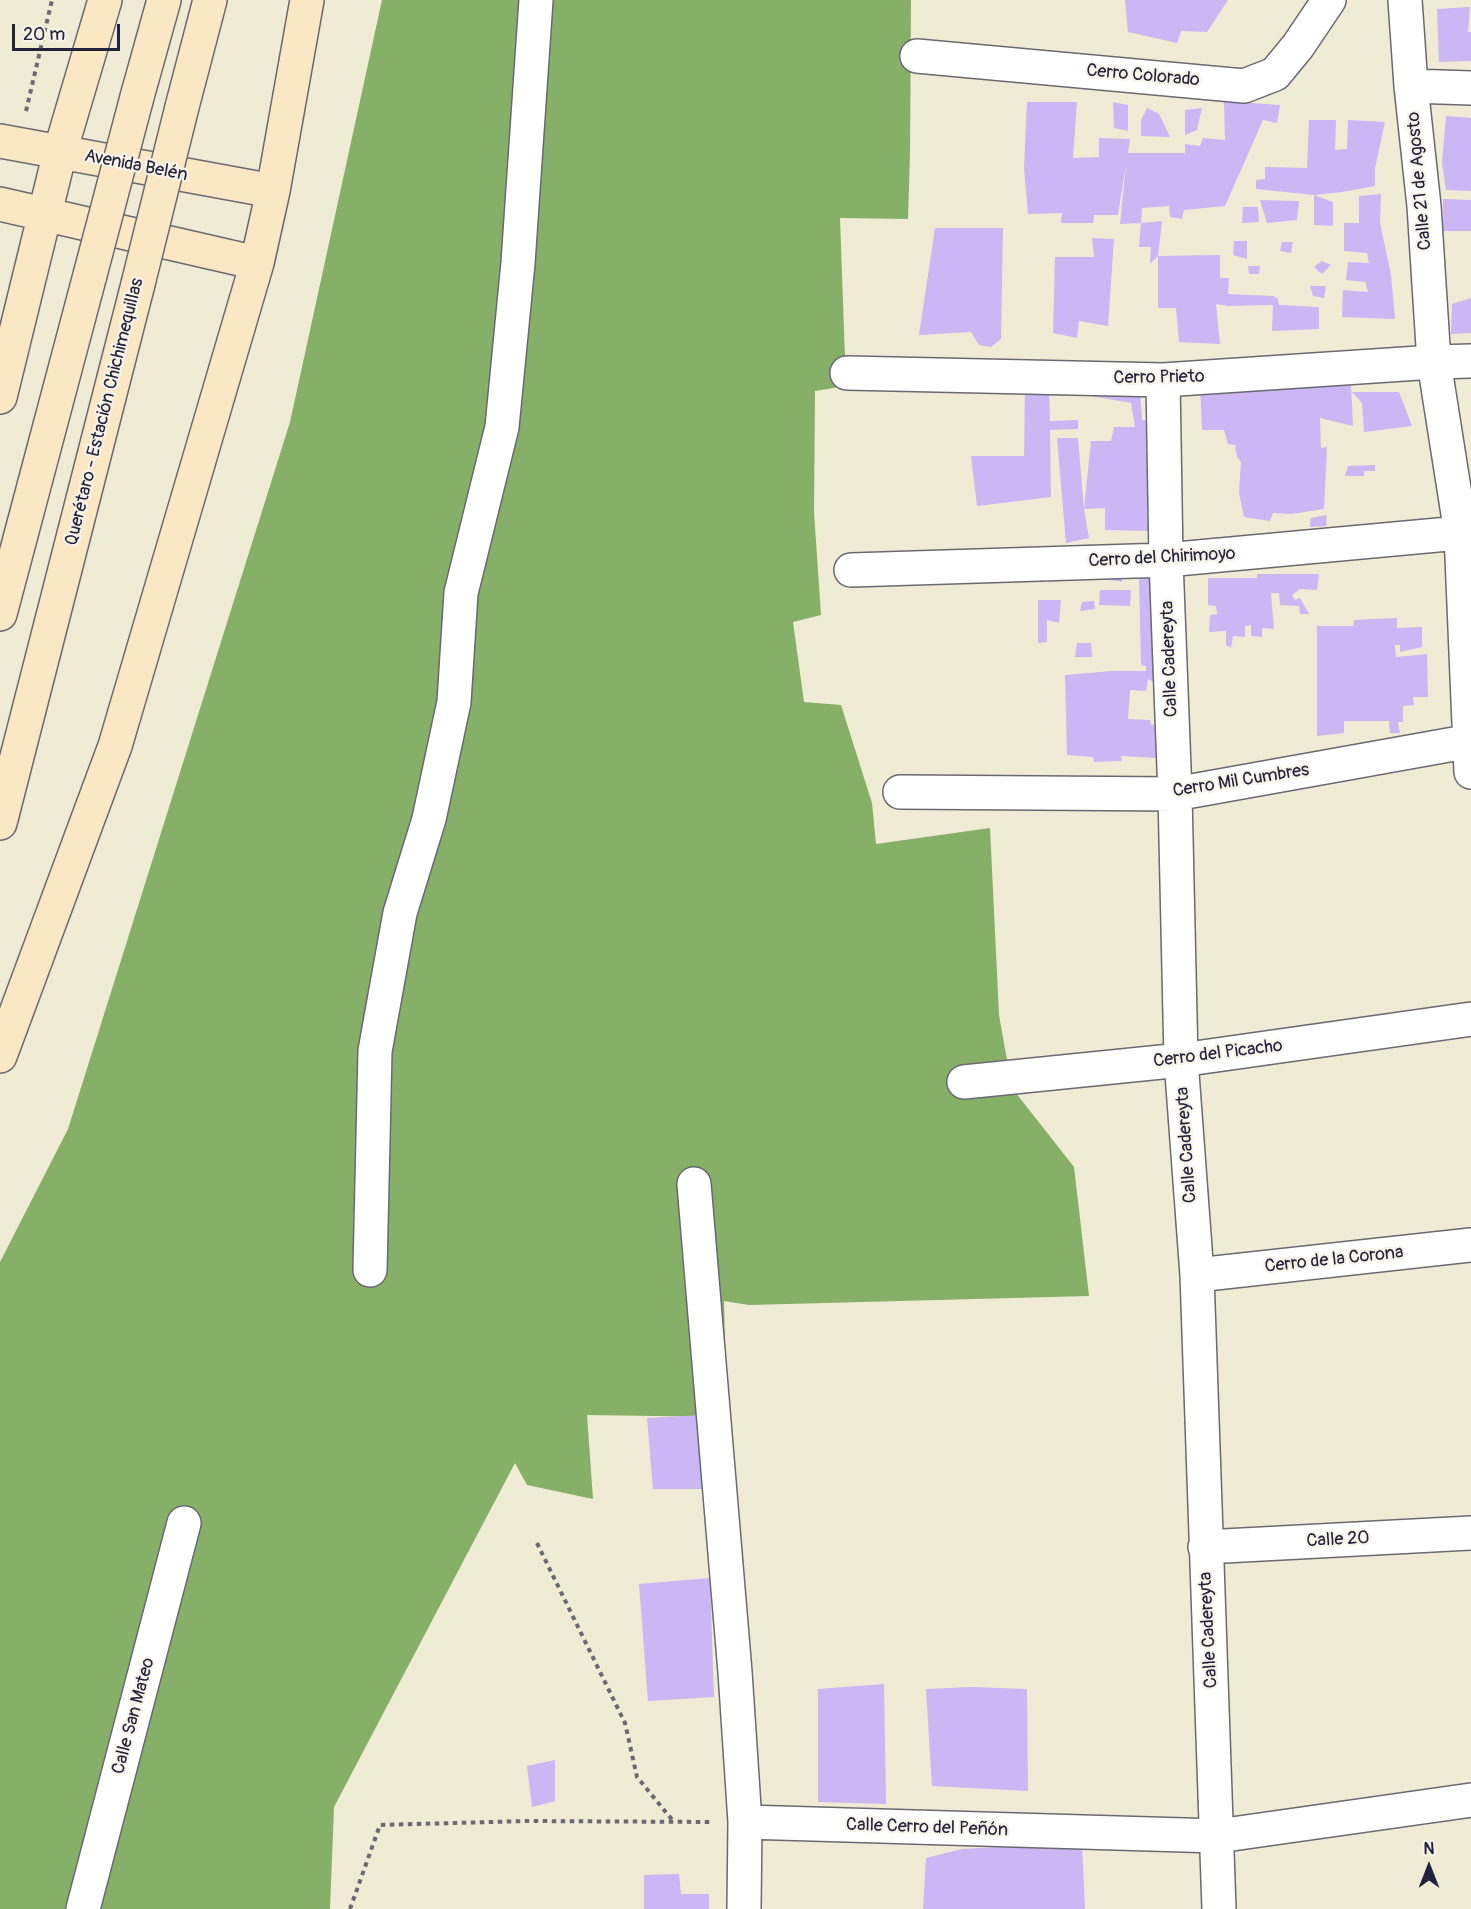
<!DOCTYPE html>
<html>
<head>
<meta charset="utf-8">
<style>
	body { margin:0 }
	#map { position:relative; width:1471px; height:1909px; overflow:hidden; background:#f0ebd5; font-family:Pangolin,sans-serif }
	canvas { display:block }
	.north { position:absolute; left:1399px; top:1837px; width:60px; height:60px; -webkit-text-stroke:4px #f7f3e8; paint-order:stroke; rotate:0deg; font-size:16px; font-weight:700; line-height:24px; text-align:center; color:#22223b }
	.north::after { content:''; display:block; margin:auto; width:21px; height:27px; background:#22223b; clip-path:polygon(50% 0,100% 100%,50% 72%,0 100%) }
	.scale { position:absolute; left:12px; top:24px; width:108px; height:27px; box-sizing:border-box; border:3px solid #22223b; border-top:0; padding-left:8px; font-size:18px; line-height:21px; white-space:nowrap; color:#22223b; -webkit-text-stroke:4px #f7f3e8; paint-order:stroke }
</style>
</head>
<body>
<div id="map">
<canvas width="1471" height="1909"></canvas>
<div class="north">N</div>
<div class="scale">20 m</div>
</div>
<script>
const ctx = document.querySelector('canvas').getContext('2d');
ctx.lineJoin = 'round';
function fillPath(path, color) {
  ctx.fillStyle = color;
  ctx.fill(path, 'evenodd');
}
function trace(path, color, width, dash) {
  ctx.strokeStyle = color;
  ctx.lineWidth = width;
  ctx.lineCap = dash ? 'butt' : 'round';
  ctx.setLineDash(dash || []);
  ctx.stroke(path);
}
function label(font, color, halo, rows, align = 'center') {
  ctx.font = font + ' Pangolin,sans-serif';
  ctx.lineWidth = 4.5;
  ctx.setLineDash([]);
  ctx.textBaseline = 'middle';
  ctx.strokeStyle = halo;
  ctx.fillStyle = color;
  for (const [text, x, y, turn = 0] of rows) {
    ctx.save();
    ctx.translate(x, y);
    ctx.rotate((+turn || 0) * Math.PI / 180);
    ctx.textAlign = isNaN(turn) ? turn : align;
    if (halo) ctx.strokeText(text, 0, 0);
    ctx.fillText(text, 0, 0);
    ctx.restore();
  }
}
fillPath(new Path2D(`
	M382,0h529l-1,153 -2,66 -68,-1 6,168 -31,5 -1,121 7,103 -28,7 11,80 37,3 31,98 4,41 114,-16 9,187 13,73 62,79 15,129 -340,9 -25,-4 2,86 -2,30 -137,-2 6,84 -66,-14 -12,-22 -181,344 -4,102h-330v-647l68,-133 222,-707z`), '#86b067');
fillPath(new Path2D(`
	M1125,0h103l-21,32 -26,-1 -4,12 -49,-11z
	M1470,7l-2,25h3v29l-32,1 -2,-53z
	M1224,101l56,4 -3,18 -14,-3 -38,86 -41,4 -2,9 -12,-2 -1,-11 -27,2 -1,15 -21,1 6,-60 -8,51h-24l-1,8h-32l1,-10 -34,1 -4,-46 3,-66h50l-4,56 26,-1v-19l31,1 -2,14h57v-9l15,2 3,-8 22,2z
	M1113,102l15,3v26l-14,-3z
	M1147,108l12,6 11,23 -29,-1v-16z
	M1202,108l-5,22 -12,5v-25z
	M1446,116l25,2v73l-25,-1 -4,-27z
	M1309,120h27l-1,30 12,-1 1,-29 37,2 -10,46v18l-33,6 -28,3 -58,-6v-9l9,-1v-12l42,1z
	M1381,194l-1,29 11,52 4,44 -53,-2 1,-27 25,2 -3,-10 -19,-2 2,-18 21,1 -2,-10 -23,-2v-28h15v-27z
	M1314,195l19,7v24l-19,-1z
	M1443,199l28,1v31h-28z
	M1260,200l39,1 -2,19 -30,3z
	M1243,207h15l1,15 -17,1z
	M1162,221l-4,35 -8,8 1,-17h-12l2,-24z
	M935,228h68l-2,111 -10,8 -12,-2 -8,-13 -52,3z
	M1092,238l22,1 -6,87 -29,-5 -2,17 -24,-5 2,-76h39z
	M1234,241h13v18l-14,-4z
	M1282,242h11l-2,11 -11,-2z
	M1220,255v23h9l-1,16 45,2 5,3 1,6 40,2v22l-47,2 1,-26 -45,1 -12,-2 4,40 -41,-2 -3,-34h-18v-52z
	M1322,261l9,4 -9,9 -8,-7z
	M1248,266h12l-1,8h-10z
	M1310,286h16l-2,12 -11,-2z
	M1471,298v35l-20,1 1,-30z
	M1049,384l1,37 28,-1v9l-28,1 1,67 -74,9 -6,-50h53l1,-70z
	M1200,384h151l2,42 -33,-8 1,30 6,-1 -3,62 -33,5 -18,-1 -3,8 -26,-4 -5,-24 2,-31 -4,-5 -2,-12 -7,-1 -4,-14h-22z
	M1140,391l2,29 13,2 -1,109 -49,-1v-22l-21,1 5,29 -23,5 -9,-105h21l6,71 7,-68h20l3,-14h21l-4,-24 -62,-11z
	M1352,392h47l13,34 -48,6 -2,-29z
	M1375,465v6h-11v5h-19l3,-10z
	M1327,515l-1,11 -16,1 1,-9z
	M1106,563l46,13 5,108 -9,-5 -2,12 -16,-1 -2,29 22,1 1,5 8,-1 -1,34 -37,-2 1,5 -28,1 -1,-5 -26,-2 -2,-80 47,-4h34v-5l-5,-1 -2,-89 -17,-2v8l-18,-3z
	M1257,574h62l-2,16 -17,-1 -8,6 3,5 5,-2 9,16h-9l-1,-8 -19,-1 -1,-12h-8l3,36 -12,-1v9l-11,-1v-11l-6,1v11l-12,-1 -2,12 -5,-3v-14l-17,1 1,-17 7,-1 -1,-8 -8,-1v-27h49z
	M1100,590h31l-1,16 -31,-1z
	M1038,600h23l-2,23 -12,-3v22l-9,1z
	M1094,601l1,8 -15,2 2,-9z
	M1397,618v10l25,-1v20l-22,5v-7h-5l1,12 31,-3 1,43h-15l1,8 -11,1v16h-5l2,11h-10l-1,-12h-45v12l-27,3v-110h36l1,-6z
	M1077,643h14l1,14h-17z
	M703,1415l3,74h-53l-6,-71z
	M710,1578l4,119 -66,4 -9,-117z
	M884,1684l2,120 -68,-2v-113z
	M972,1687l55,2 1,102 -96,-5 -6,-97z
	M555,1760v41l-23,6 -5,-41z
	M1082,1843l3,66h-162l3,-51 36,-9z
	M679,1874l2,20h28v15h-65v-34z`), '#cab7f4');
const street = new Path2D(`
	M1405,0l6,86 13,120 10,156 27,171 10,239
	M917,56l327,30 31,-12 23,-28 31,-46
	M1411,86l60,2
	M847,373l316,7 271,-18 37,-1
	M1163,380l3,180 9,234 6,266 16,215 22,634
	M851,570l315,-10 305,-28
	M900,792l275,2 296,-53
	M964,1082l217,-22 290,-41
	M694,1184l41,488 10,150 -1,87
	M370,1270l5,-219 25,-138 29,-94 25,-117 7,-109 41,-166 16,-164 18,-263
	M1197,1275l274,-30
	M1205,1547l266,-14
	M745,1822l473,14 253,-36
	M83,1909l101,-386`);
const secondary = new Path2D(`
	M137,97l27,-97
	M182,107l28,-107
	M0,141l273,50
	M0,204l257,59
	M0,397l60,-245 45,-152
	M0,614l90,-339
	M0,823l138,-539
	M0,1056l115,-310 142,-483 16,-72 34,-191`);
trace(street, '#6a6871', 36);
trace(secondary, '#6a6871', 36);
trace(new Path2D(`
	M26,111l26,-111
	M537,1543l88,180 12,54 37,45
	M350,1909l30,-84 146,-4 185,1`), '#6a6871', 4, [4.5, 4.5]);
trace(street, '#fff', 33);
trace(secondary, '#fae7c3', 33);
const secondaryBridge = new Path2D(`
	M90,275l47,-178
	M138,284l44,-177`);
trace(secondaryBridge, '#6a6871', 36, []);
trace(secondaryBridge, '#fae7c3', 33);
label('18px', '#22223b', '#f7f3e8', [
	["Cerro Colorado",1143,76,5],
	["Avenida Belén",136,166,11],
	["Calle 21 de Agosto",1420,181,-95],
	["Cerro Prieto",1159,378,-1],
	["Querétaro - Estación Chichimequillas",105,412,-76],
	["Cerro del Chirimoyo",1162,558,-3],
	["Calle Cadereyta",1170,659,-92],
	["Cerro Mil Cumbres",1241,781,-9],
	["Cerro del Picacho",1218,1054,-7],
	["Calle Cadereyta",1187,1145,-94],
	["Cerro de la Corona",1334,1260,-6],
	["Calle 20",1338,1540,-3],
	["Calle Cadereyta",1209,1630,-93],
	["Calle San Mateo",134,1716,-75],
	["Calle Cerro del Peñón",927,1828,2]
]);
</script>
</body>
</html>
